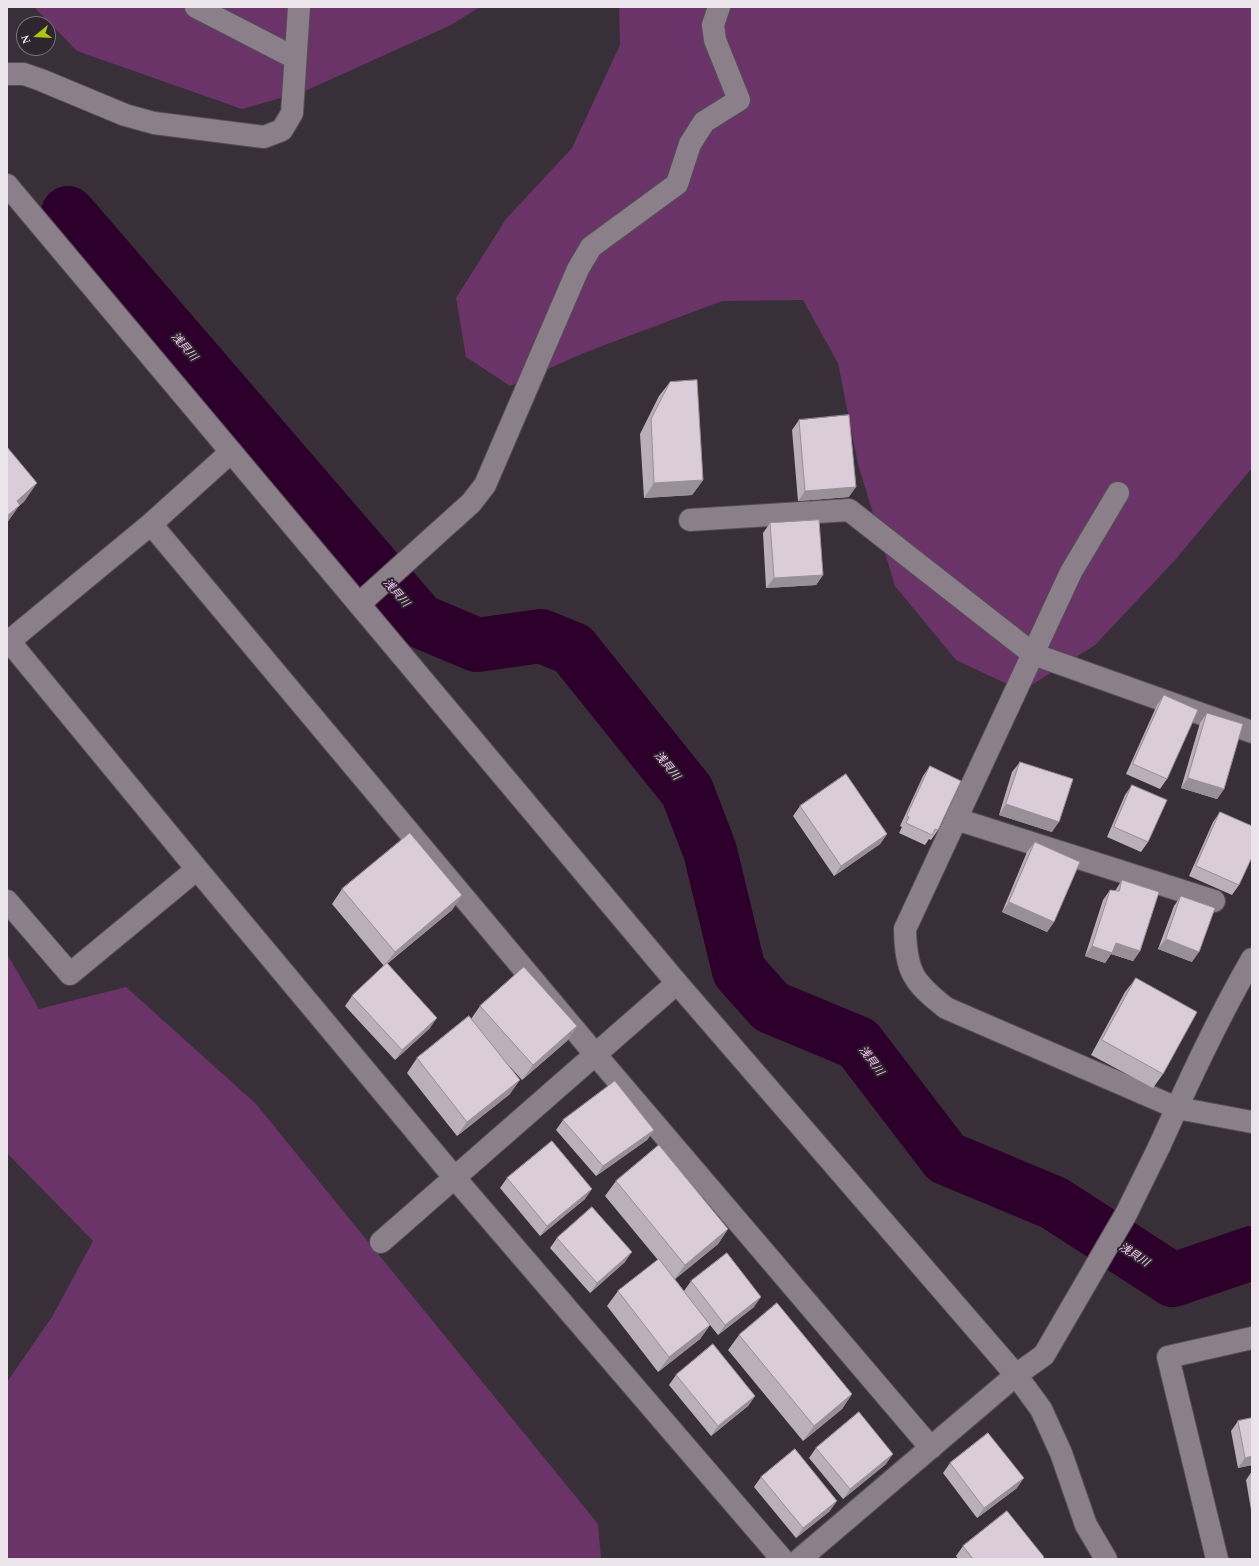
<!DOCTYPE html>
<html>
<head>
<meta charset="utf-8">
<style>
	body { margin:0 }
	#map { position:relative; width:1259px; height:1566px; overflow:hidden; background:#392f38; font-family:"Times New Roman",serif }
	canvas { display:block }
	.frame { position:absolute; inset:0; border:8px solid #ebe4ea; pointer-events:none }
	.north { position:absolute; left:16px; top:16px; width:40px; height:40px; box-sizing:border-box; background:#2f252e; border:1px solid #7a7179; border-radius:50%; rotate:252deg; font-size:11px; font-weight:700; line-height:16px; text-align:center; color:#ebe4ea }
	.north::after { content:''; display:block; margin:auto; width:14px; height:18px; background:#acc612; clip-path:polygon(50% 0,100% 100%,50% 72%,0 100%) }
</style>
</head>
<body>
<div id="map">
<canvas width="1259" height="1566"></canvas>
<div class="frame"></div>
<div class="north">N</div>
</div>
<script>
const ctx = document.querySelector('canvas').getContext('2d');
ctx.lineJoin = 'round';
function fillPath(path, color) {
  ctx.fillStyle = color;
  ctx.fill(path, 'evenodd');
}
function trace(path, color, width, dash) {
  ctx.strokeStyle = color;
  ctx.lineWidth = width;
  ctx.lineCap = dash ? 'butt' : 'round';
  ctx.setLineDash(dash || []);
  ctx.stroke(path);
}
function label(font, color, halo, rows, align = 'center') {
  ctx.font = font + ' "Times New Roman","Noto Sans JP",serif';
  ctx.lineWidth = 4;
  ctx.setLineDash([]);
  ctx.textBaseline = 'middle';
  ctx.strokeStyle = halo;
  ctx.fillStyle = color;
  for (const [text, x, y, turn = 0] of rows) {
    ctx.save();
    ctx.translate(x, y);
    ctx.rotate((+turn || 0) * Math.PI / 180);
    ctx.textAlign = isNaN(turn) ? turn : align;
    if (halo) ctx.strokeText(text, 0, 0);
    ctx.fillText(text, 0, 0);
    ctx.restore();
  }
}
fillPath(new Path2D(`
	M34,7h446l-29,18 -146,66 -63,18 -165,-58z
	M619,7h633v461l-77,92 -80,85 -73,46 -66,-31 -61,-74 -37,-122 -20,-101 -35,-63 -81,1 -136,51 -76,34 -44,-29 -10,-59 50,-79 66,-71 48,-103z
	M7,954l32,55 87,-22 130,117 342,420 3,35h-594v-177l45,-65 41,-76 -86,-88z`), '#6b3469');
trace(new Path2D(`
	M68,213l352,408 57,24 64,-9 32,13 114,142 23,60 29,120 32,36 87,36 88,115 108,45 119,77 79,-27`), '#2c002b', 54);
const minor = new Path2D(`
	M196,7l99,51
	M7,74h17l17,6 84,35 29,8 110,14 18,-7 10,-17 7,-106
	M1118,493l-47,79 -166,357c1,43 8,53 41,79l231,100
	M690,520l159,-10 184,144 219,78
	M151,524l444,530 336,394
	M359,604l112,-101 14,-18 93,-216 13,-22 86,-63 13,-40 14,-22 35,-22 -24,-60 -2,-15 6,-18
	M9,641l188,228 257,308 328,382
	M7,643l144,-119 80,-72
	M956,819l258,82
	M7,901l63,73 127,-105
	M381,1242l296,-259
	M800,1559l216,-184 28,-20 82,-141 33,-67
	M1217,1559l-49,-202 84,-19`);
const tertiary = new Path2D(`
	M7,185l670,798 339,392 25,34 20,44 25,72 20,34
	M1177,1108l75,14
	M1159,1147c29,-64 58,-127 93,-188`);
trace(minor, '#554c55', 24);
trace(tertiary, '#554c55', 24);
trace(minor, '#8b7f8a', 22);
trace(tertiary, '#8b7f8a', 22);
fillPath(new Path2D(`
	M670,382l33,98 -11,15 -48,3 -4,-64 19,-38z
	M799,420l50,77 -51,4 -6,-71z
	M770,523l53,52 -7,10 -50,3 -3,-55z
	M1164,695l3,84 -7,10 -34,-15 31,-69z
	M1207,713l17,76 -7,10 -36,-11 19,-65z
	M1020,762l32,70 -53,-17 13,-43z
	M930,766l8,64 -7,10 -2,-1 -4,6 -26,-12 3,-6 -2,-1 23,-50z
	M1132,785l16,57 -7,10 -34,-15 18,-42z
	M800,806l87,28 -7,10 -46,32 -41,-60z
	M1220,812l19,73 -7,10 -43,-19 24,-54z
	M1035,842l19,80 -7,10 -45,-20 25,-60z
	M1122,880l18,71 -7,10 -22,-7 -6,9 -20,-7 18,-56 7,-10 5,1z
	M342,889l120,6 -10,15 -65,54 43,64 -35,32 -50,-54 7,-10 32,-30 -52,-62z
	M1181,896l11,66 -34,-13 16,-43z
	M1136,978l27,96 -10,14 -62,-33 34,-63z
	M480,1006l97,20 -10,15 -45,39 -21,-23 9,37 -53,42 -50,-63 10,-15 54,-39z
	M563,1120l91,10 -7,10 -51,36 -40,-46z
	M507,1178l78,21 -45,37 -40,-48z
	M616,1181l112,48 -10,15 -43,35 9,12 7,-10 63,26 -36,28 -8,-10 -10,14 -42,33 -51,-66 11,-15 40,-31 -53,-64z
	M557,1238l68,24 -35,31 -40,-45z
	M739,1335l113,59 -10,15 -39,32 -75,-91z
	M676,1375l79,21 -7,10 -37,30 -42,-51z
	M1252,1418v47l-14,3 -7,-37 7,-10z
	M816,1448l70,16 -43,35 -34,-41z
	M950,1463l67,25 -40,30 -34,-45z
	M1252,1471v45l-6,-36z
	M761,1477l69,34 -34,27 -42,-51z
	M963,1546l81,11 -1,2h-85l-2,-3z`), '#bbafba');
fillPath(new Path2D(`
	M703,480l-11,15 -48,3 10,-15z
	M37,483l-13,19 -5,4 -12,17v-9l10,-13z
	M856,487l-7,10 -51,4 7,-10z
	M823,575l-7,10 -50,3 8,-10z
	M1188,778l36,11 -7,10 -36,-11z
	M1006,804l53,18 -7,10 -53,-17z
	M887,834l-7,10 -46,32 7,-10z
	M462,895l-10,15 -68,56 11,-14z
	M1009,902l45,20 -7,10 -45,-20z
	M1166,939l33,13 -7,10 -34,-13z
	M1116,943l24,8 -7,10 -22,-7 -6,9 -20,-7 7,-10z
	M437,1018l-7,10 -35,32 7,-10z
	M577,1026l-10,15 -45,39 11,-15z
	M520,1080l-10,14 -53,42 10,-14z
	M654,1130l-7,10 -51,36 7,-10z
	M592,1189l-7,10 -45,37 7,-10z
	M728,1229l-10,15 -44,36 11,-15z
	M632,1252l-7,10 -35,31 7,-10z
	M761,1297l-7,10 -36,28 7,-10z
	M710,1325l-10,14 -42,33 11,-15z
	M852,1394l-10,15 -39,32 11,-15z
	M755,1396l-7,10 -37,30 7,-10z
	M893,1454l-7,10 -43,35 7,-10z
	M1252,1456v9l-14,3 7,-10z
	M1024,1478l-7,10 -40,30 7,-10z
	M837,1501l-7,10 -34,27 7,-10z`), '#998f97');
const building = new Path2D(`
	M697,380l6,100 -49,3 -3,-64 19,-37z
	M849,415l7,72 -51,4 -6,-71z
	M7,447l30,36 -20,18 3,4 -13,11z
	M819,520l4,55 -49,3 -4,-55z
	M1164,695l34,15 -31,69 -34,-15z
	M1207,713l36,11 -19,65 -36,-11z
	M1020,762l53,17 -14,43 -53,-18z
	M930,766l31,15 -23,49 -3,-1 -3,6 -26,-12 3,-6 -2,-1z
	M846,774l41,60 -46,32 -41,-60z
	M1132,785l35,15 -19,42 -34,-15z
	M1220,812l32,14v31l-13,28 -43,-19z
	M410,833l52,62 -67,57 -53,-63z
	M1035,842l45,20 -26,60 -45,-20z
	M1122,880l37,12 -19,59 -24,-8 -4,10 -20,-7 18,-56 9,1z
	M1181,896l34,12 -16,44 -33,-13z
	M387,963l50,55 -35,32 -50,-54z
	M524,967l53,59 -44,39 -53,-59z
	M1136,978l61,34 -34,62 -61,-34z
	M469,1016l51,64 -53,42 -50,-64z
	M615,1081l39,49 -51,36 -40,-46z
	M552,1141l40,48 -45,37 -40,-48z
	M659,1145l69,84 -43,36 -69,-84z
	M592,1207l40,45 -35,31 -40,-45z
	M727,1253l34,44 -36,28 -34,-44z
	M659,1259l51,66 -41,32 -51,-66z
	M777,1303l75,91 -38,32 -75,-91z
	M713,1344l42,52 -37,30 -42,-51z
	M859,1412l34,42 -43,35 -34,-41z
	M1252,1418v38l-7,2 -7,-37z
	M988,1433l36,45 -40,30 -34,-45z
	M795,1449l42,52 -34,27 -42,-51z
	M1007,1511l37,46 -2,2h-69l-10,-13z`);
fillPath(building, '#daccd8');
trace(building, '#998f97', 1);
label('italic 11px', '#fec8fa', '#2f252e', [
	["浅貝川",184,347,49],
	["浅貝川",396,593,49],
	["浅貝川",667,766,51],
	["浅貝川",871,1061,53],
	["浅貝川",1134,1255,33]
]);
</script>
</body>
</html>
